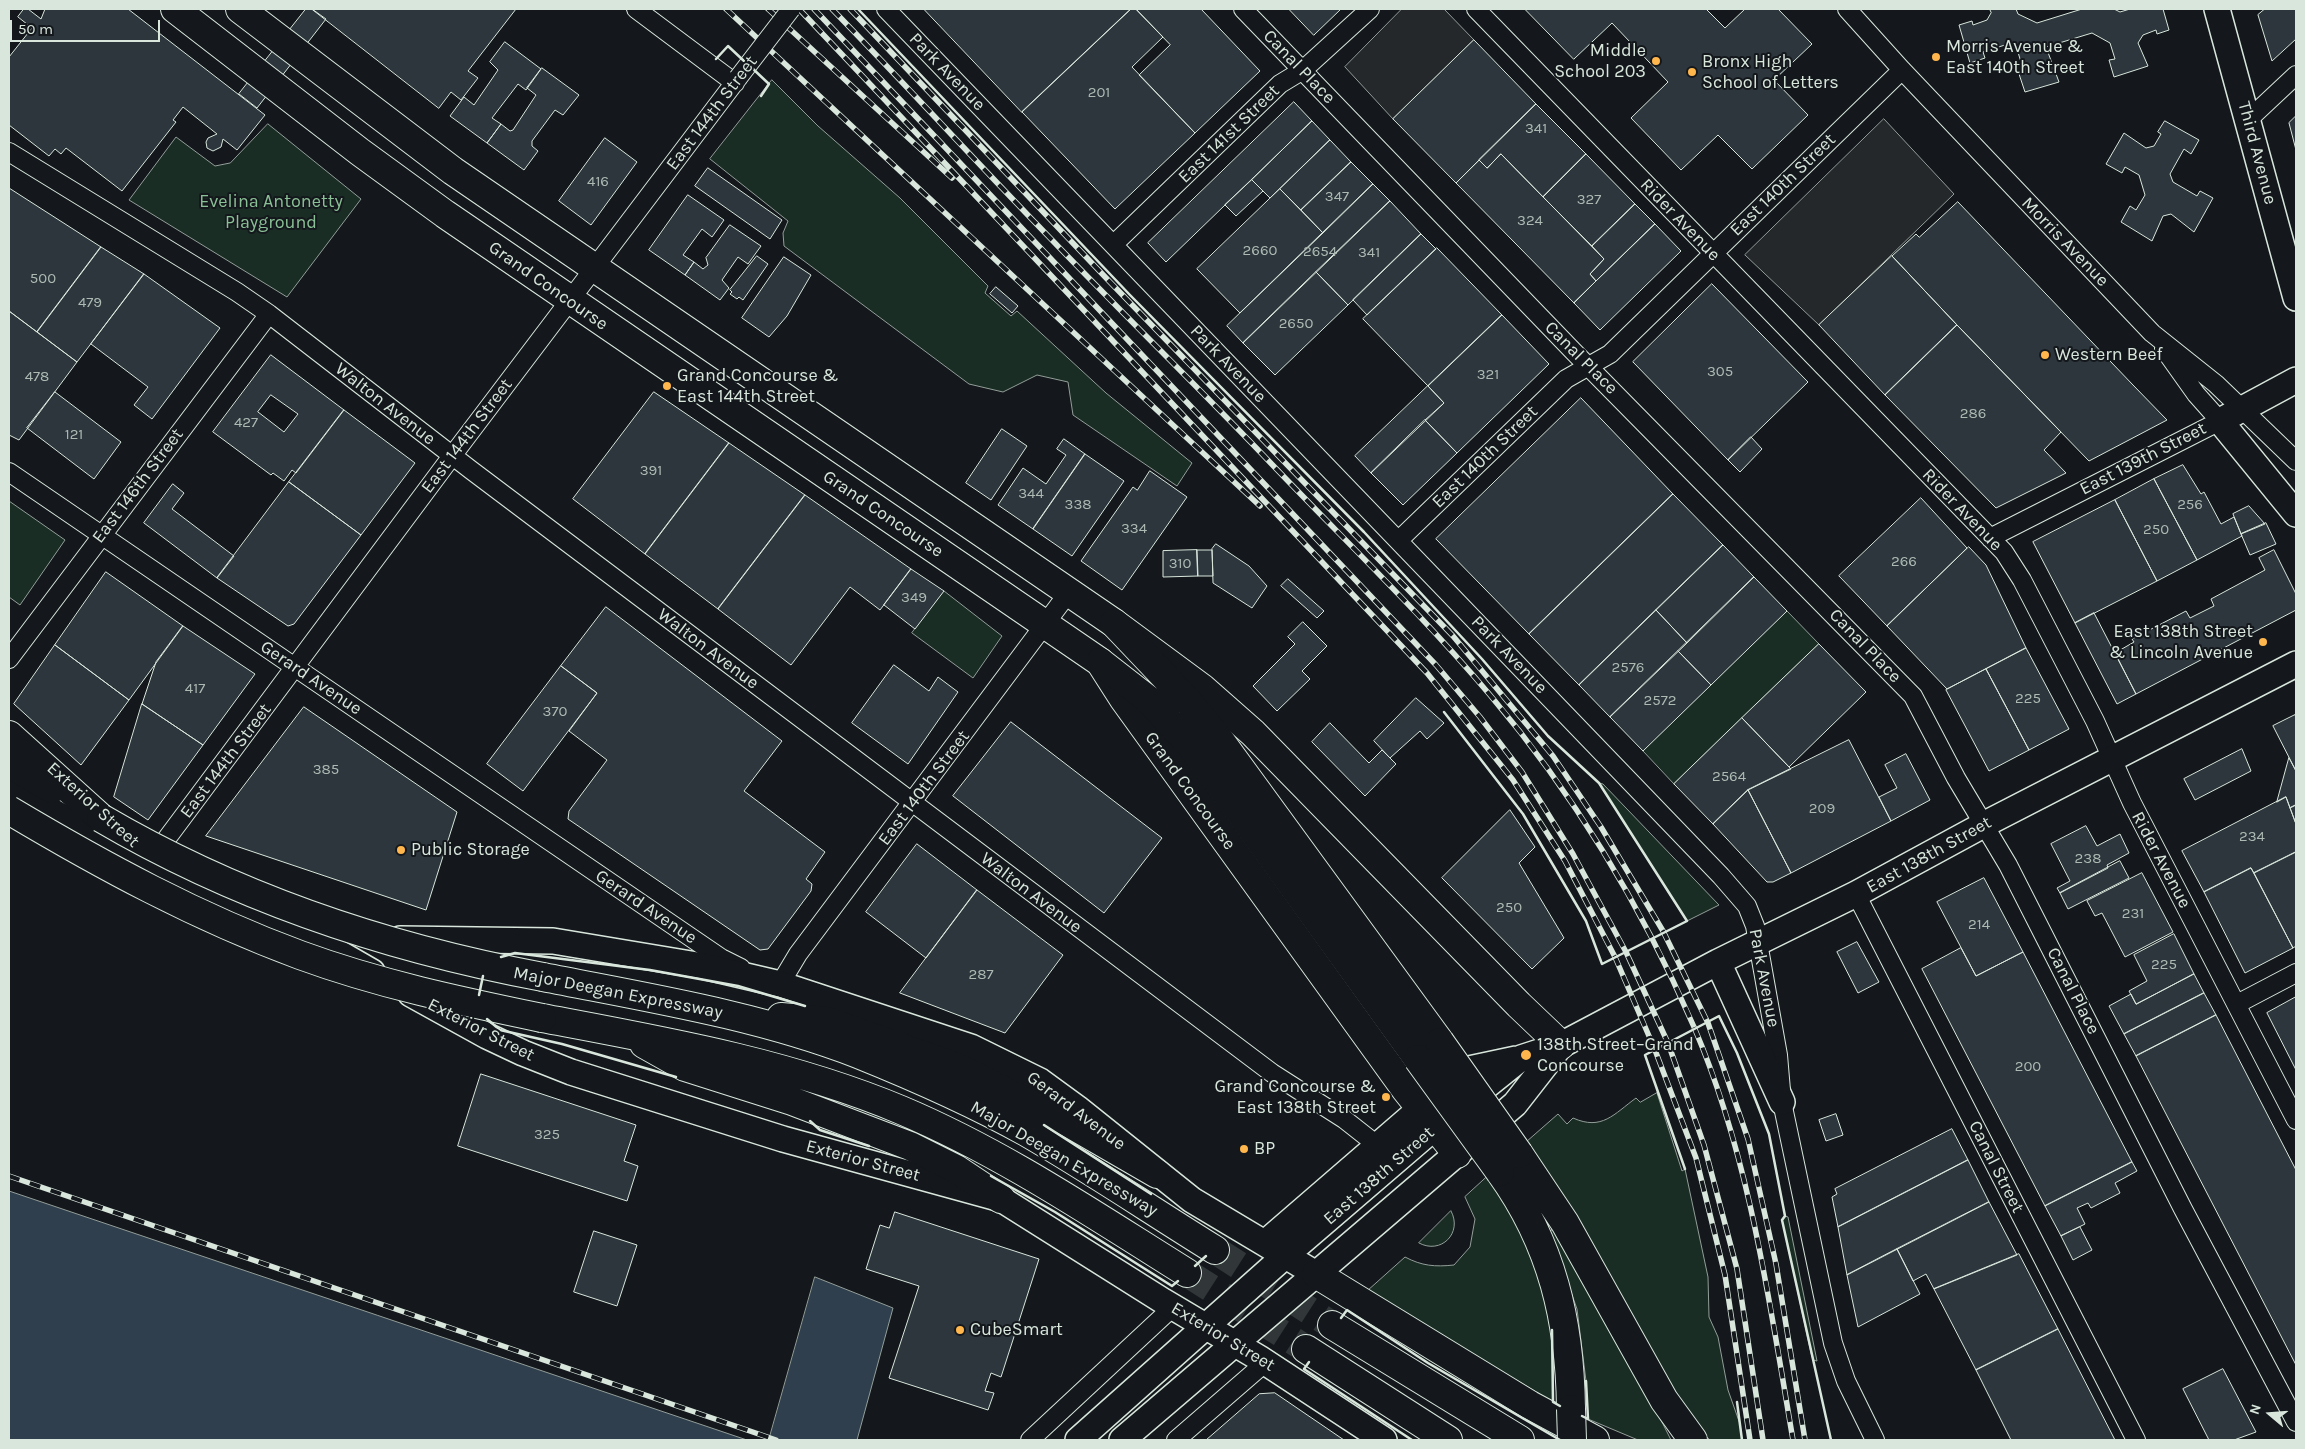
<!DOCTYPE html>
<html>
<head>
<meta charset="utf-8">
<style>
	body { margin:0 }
	#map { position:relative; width:2305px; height:1449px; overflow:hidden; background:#14181c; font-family:Karla,sans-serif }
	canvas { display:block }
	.frame { position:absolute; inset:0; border:10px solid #d8e6dc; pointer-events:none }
	.north { position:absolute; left:2245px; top:1389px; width:50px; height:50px; -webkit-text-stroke:4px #14181c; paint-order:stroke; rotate:288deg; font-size:14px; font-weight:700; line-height:20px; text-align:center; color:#d8e6dc }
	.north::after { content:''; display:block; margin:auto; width:18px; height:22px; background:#d8e6dc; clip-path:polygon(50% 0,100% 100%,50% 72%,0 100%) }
	.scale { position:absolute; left:10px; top:20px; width:150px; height:22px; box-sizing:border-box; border:2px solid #d8e6dc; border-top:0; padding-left:6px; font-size:15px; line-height:18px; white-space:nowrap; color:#d8e6dc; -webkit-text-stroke:4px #14181c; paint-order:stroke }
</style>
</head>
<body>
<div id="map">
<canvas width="2305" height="1449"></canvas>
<div class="frame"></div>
<div class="north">N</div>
<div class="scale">50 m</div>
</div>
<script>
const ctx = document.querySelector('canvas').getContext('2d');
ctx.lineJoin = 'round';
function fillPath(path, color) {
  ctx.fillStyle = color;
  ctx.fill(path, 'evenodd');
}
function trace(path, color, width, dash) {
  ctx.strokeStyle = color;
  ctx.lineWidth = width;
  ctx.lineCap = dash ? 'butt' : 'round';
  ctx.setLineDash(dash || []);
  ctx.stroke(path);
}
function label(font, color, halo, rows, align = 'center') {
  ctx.font = font + ' Karla,sans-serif';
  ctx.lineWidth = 4;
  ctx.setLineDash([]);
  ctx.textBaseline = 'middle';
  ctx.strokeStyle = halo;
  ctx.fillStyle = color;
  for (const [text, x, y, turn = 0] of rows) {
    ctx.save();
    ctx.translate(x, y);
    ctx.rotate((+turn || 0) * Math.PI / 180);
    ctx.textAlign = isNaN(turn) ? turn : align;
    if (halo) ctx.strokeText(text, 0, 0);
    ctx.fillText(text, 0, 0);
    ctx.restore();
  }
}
const green = new Path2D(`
	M772,80l46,46 82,72 88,88 -3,7 26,23 6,-5 89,82 86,70 -15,23 -104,-71 -5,-33 -31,-7 -34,17 -34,-8 -185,-138 -1,-13 5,-12 -78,-62z
	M268,124l93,75 -74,98 -158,-97 47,-63 39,29 15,-3z
	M9,501l56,39 -45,65 -11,-8z
	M944,591l58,45 -29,42 -61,-45z
	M1787,611l32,33 -145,140 -31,-33z
	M1599,783l4,1 116,121 -32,16z
	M1657,1093l25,78 3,-2 23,108 1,40 9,20 10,53 12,34 2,16h-32l-23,-22 -161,-276 32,-28 9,10 6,-6c29,13 41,-4 63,-20l4,4z
	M1488,1176l18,26 29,54 16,68 3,25 -1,53 -186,-111 38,-34c17,9 30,10 49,8l16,-18 5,-28 -10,-22z
	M1451,1211c12,22 -10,44 -32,32z
	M1785,1216l3,1 29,144 -4,-1 -2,-7 -29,-133z
	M1553,1228l110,196 8,16h-33l-50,-21 -2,-38 -9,-72 -27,-76z`);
fillPath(green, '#1a2d24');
trace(green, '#939e99', 1);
const parking = new Path2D(`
	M1402,9h42l30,31 -81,79 -48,-52z
	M1884,119l70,75 -135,131 -74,-70z`);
fillPath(parking, '#24282b');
trace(parking, '#939e99', 1);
const water = new Path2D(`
	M9,1191l738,249h-738z
	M815,1277l78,31 -36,132h-88z`);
fillPath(water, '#2f3f4d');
trace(water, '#939e99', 1);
const building = new Path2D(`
	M24,9h4l13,10 4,-10h83l137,106 -28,35 -14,-11 -2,8 -8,4 -6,-3 -1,-6 2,-4 9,-4 -34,-27 -10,13 3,2 -54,69 -56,-43 -5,6 -6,-5 -6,7 -40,-31v-68l23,-29 -14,-11z
	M306,9h6l14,10 -69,89 -18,-14z
	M312,9h204l-48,62 10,7 -17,22 -10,-8 -12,16z
	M924,9h207l-109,103z
	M1131,9h5l27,28 -31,30 63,66 -80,76 -93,-97z
	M1136,9h65l59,62 -65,62 -56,-58 31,-30z
	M1289,9h52l-27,26z
	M1525,9h181l19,19 20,-19h33l34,35 -38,36 34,35 -56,54 -34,-34 -37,35 -50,-52 37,-36 -56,-59 -38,36z
	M1990,9h26l2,5 19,9 45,-14h32l6,3 10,-3h33l6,21 -12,4 -1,-4 -13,5 -5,8 10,23 -34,11 -5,-17 6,-1 -5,-16 -18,-10 -46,14 13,35 -34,10 -6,-18 5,-2 -7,-23 -9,-5 -25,8 2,6 -15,5 -11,-38 13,-4 1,4 14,-5 4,-7z
	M2265,9h31v30l-24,22 -14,-46z
	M1474,40l62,64 -80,79 -63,-64z
	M505,42l36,27 -15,21 -8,-6 -26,34 9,6 -14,19 -37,-27 14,-19 10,8 24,-35 -8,-8z
	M542,68l37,27 -16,20 -8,-5 -23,31v5l6,5 -14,19 -37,-27 14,-19 9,7 3,-1 23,-35 -9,-7z
	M1294,102l18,19 -146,141 -18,-19z
	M1536,104l50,50 -43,43 -42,-43 -14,14 -8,-8z
	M2296,116v34l-7,-27z
	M1312,121l18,19 -60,58 -18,-18z
	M2165,121l34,19 -8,14 -7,-5 -14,25 3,8 24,14 3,-5 13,7 -19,34 -23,-18 -8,2 -11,25 -31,-19 9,-16 6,4 9,-15 -6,-20 -14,-8 -3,6 -16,-9 18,-31 22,15 8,-2 7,-12 -3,-2z
	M605,138l32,24 -46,63 -32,-24z
	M1330,140l21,22 -50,48 -21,-21z
	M1501,154l103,105 -14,15 6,7 -22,22 -118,-120 23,-23 8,8z
	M1586,154l49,50 -43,42 -49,-49z
	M1351,162l22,22 -50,49 -22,-23z
	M708,168l74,52 -12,19 -75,-53z
	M1252,180l11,11 -27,25 -11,-11z
	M1373,184l17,17 -147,142 -16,-17z
	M9,188l92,59 -64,85 -28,-21z
	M1280,189l43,44 -83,80 -43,-44z
	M688,195l36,25 -12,17 -10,-8 -19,26 11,7 -9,13 -36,-25z
	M1390,201l31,33 -73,71 -32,-33z
	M1958,202l175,183 34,35 -78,41 -132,-136 -65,-69 24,-22 3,3z
	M1635,204l20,20 -59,57 -6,-7 14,-15 -12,-13z
	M1655,224l26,27 -81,79 -26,-27z
	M730,225l31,21 -13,18 -10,-7 -16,23 7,8 -9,12 -35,-25 9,-13 9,7 5,-4 -2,-7z
	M1421,234l15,15 -69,66 -14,-15z
	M101,247l43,27 -67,88 -40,-30z
	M1437,248l65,67 -74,71 -65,-67z
	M757,256l11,8 -25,36 -4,-3 -2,2 -7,-5 2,-2 -2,-2z
	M1892,256l65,69 -72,70 -66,-70z
	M784,257l27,18 -24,41 -18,21 -27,-19z
	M1316,272l32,33 -73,70 -32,-32z
	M144,274l76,54 -68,91 -18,-14 14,-18 -57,-43z
	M1712,284l96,98 -80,78 -95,-98z
	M996,287l22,19 -6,7 -22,-19z
	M9,311l68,51 -58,78 -10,-5z
	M1502,315l47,49 -92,89 -32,-33 19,-17 -16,-17z
	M1957,325l104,107 -17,18 22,23 -70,35 -111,-113z
	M271,355l73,55 -48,63 -4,-3 -8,11 -11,-8 -2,2 -58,-43zM271,395l27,19 -14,18 -26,-20z
	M1428,386l16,17 -73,70 -16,-17z
	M55,392l66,50 -27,37 -67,-51z
	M654,392l75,51 -84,111 -72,-55z
	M1581,398l92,96 -144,140 -93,-95z
	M344,410l71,53 -54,72 -72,-53z
	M1425,420l32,33 -54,52 -32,-32z
	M1002,429l25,17 -36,54 -25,-17z
	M1751,437l11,12 -22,23 -12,-12z
	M1064,439l21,15 -52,75 -35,-24 25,-37 23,16 20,-29 -9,-6z
	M729,443l76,52 -87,114 -73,-55z
	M1085,454l39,27 -52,75 -39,-27z
	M2183,465l18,29 3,-2 17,32 13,-7 8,19 -45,24 -43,-81z
	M1150,471l37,26 -65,93 -41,-29 52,-74 4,3z
	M2154,479l43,81 -40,21 -42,-81z
	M289,482l72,53 -67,89 -6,2 -71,-48z
	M173,484l11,9 -12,16 62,47 -17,22 -73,-55z
	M1673,494l50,51 -144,140 -50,-51z
	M805,495l106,74 -31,41 -30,-23 -59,78 -73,-56z
	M1921,498l46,50 -80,78 -48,-50z
	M2115,500l42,81 -82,42 -42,-81z
	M2249,506l16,18 -24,10 -8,-20z
	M2266,523l10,21 -26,11 -9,-21z
	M1216,544l33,22 18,20 -15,22 -39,-25 -1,-34z
	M1723,545l31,32 -67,66 -31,-33z
	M1969,547l17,18 40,83 -79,41 -60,-63z
	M1197,550l1,26 -35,1v-26z
	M1197,550h15l1,26h-15z
	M2274,550l22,44v16l-160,84 -21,-41 19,-11 -2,-3 54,-28 4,7 24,-12 -3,-7 54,-29 -6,-12z
	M911,569l33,22 -29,38 -31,-24z
	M106,572l77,54 -54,74 -74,-55z
	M1754,577l33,34 -76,74 -33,-34z
	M1288,579l36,32 -7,7 -36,-32z
	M606,607l176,134 -38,50 81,61 -19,27 6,5 -1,7 -43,58 -8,1 -192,-131 1,-8 38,-51 -38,-29 28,-38 -36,-27z
	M1656,610l31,33 -77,74 -31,-32z
	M2094,613l42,81 -19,10 -42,-81z
	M1303,622l24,24 -25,25 8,8 -33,32 -24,-25 42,-42 -7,-7z
	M183,626l72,48 -52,71 -61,-41 14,-42z
	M1819,644l47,48 -77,75 -47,-49z
	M55,645l74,55 -48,65 -67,-61z
	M2026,648l43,81 -40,21 -43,-81z
	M1678,651l33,34 -68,66 -33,-34z
	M894,665l35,26 9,-14 20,15 -50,72 -56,-41z
	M561,666l36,27 -74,98 -36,-27z
	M1986,669l43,81 -40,21 -43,-81z
	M1416,698l28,25 -17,16 -7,-8 -30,27 -16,-17z
	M142,704l61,41 -55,75 -34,-23z
	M304,707l153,105 -31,98 -220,-74z
	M2295,715l1,2v54l-23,-45z
	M1742,718l49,51 -43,21 -35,34 -39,-40z
	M1011,722l151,116 -58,75 -151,-117z
	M1330,723l39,40 13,-13 14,14 -31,32 -53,-54z
	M1849,740l42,81 -100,52 -43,-83z
	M2242,749l9,22 -56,29 -11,-21z
	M1906,754l24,46 -39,21 -12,-24 18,-9 -12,-23z
	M2289,758l7,13v34l-6,3 -4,-11 -9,5z
	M1748,790l43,83 -18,9h-6l-54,-58z
	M2286,797l10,27v28l-42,21 -3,-5 -47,24 -22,-41z
	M2296,805v19l-6,-16z
	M1510,810l25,37 -16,16 45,75 -32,31 -90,-91z
	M2086,826l11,20 23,-12 9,19 -22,12 1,3 -48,25 -3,-5 13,-7 -19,-37z
	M917,844l60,46 -51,68 -60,-46z
	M2296,852v94l-3,2 -39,-75z
	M2120,861l9,17 -61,31 -8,-16z
	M2251,868l42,80 -48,25 -41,-81z
	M2142,873l31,59 -48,25 -23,-44 -7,3 -8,-15z
	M1984,878l39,74 -47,24 -39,-74z
	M977,890l86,65 -58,78 -105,-40z
	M2174,934l20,40 -58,30 -7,-13 18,-10 -13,-26z
	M1857,942l22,40 -21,11 -21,-41z
	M1961,948l15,28 47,-24 109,210 -87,44 -123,-237z
	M2194,974l10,19 -80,41 -15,-28 22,-12 5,10z
	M2204,993l12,22 -80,41 -12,-22z
	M2296,997v73l-29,-57z
	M2216,1015l80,155v195l-160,-309z
	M481,1074l155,51 -12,36 14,5 -11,35 -169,-55z
	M1836,1114l7,21 -17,6 -7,-21z
	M1952,1129l16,31 -130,67 -6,-30 5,-3 -2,-5z
	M1968,1160l21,42 -142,73 -9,-48z
	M2132,1162l5,9 -22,12 5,10 -29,15 -3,-5 -11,5 8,16 -24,12 -16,-30z
	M1989,1202l28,53 -83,34 -8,-15 -13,7 -16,-32z
	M895,1212l144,47 -38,118 -10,-4 -6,18 9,2 -6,17 -99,-32 30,-92 -53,-17 14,-44 9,3z
	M2080,1227l12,23 -19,10 -12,-24z
	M594,1231l43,14 -20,61 -43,-14z
	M1897,1249l23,45 -62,33 -11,-52z
	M2019,1254l39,75 -82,41 -42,-81z
	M2058,1329l57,111h-104l-35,-70z
	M2223,1369l33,63 -22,8h-25l-26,-51z
	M1275,1393l69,47h-138l53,-46z`);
fillPath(building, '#2c363c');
trace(building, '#d8e6dc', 1);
trace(new Path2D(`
	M1215,1250l117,75
	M1187,1273l119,76`), '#313739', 28, [28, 14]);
const minor = new Path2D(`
	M636,9l99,74
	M886,9l835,867 26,30 8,20 23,129 4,47 51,241 13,38 29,59
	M1243,9l330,342 340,345 43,82 52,87 175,344 113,213
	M1476,9l528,543 18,28 73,141 37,82 164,317
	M1847,9l55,61 250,263 64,51 80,77
	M2248,120l48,-45
	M9,152l228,140 32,22 202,156 801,603 72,46 33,26 8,10
	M1114,244l166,-160 23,-14 67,-61
	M9,472l712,486 20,10
	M1990,538l230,-117 -24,-27 -32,-45
	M1399,540l167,-161 44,-25 292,-284
	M9,659l260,-345
	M153,857l299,-401 286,-378
	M1856,894l280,546
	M769,980l11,4 18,-30 271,-362
	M2237,1004l59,-31
	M1030,1440l143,-133
	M1176,1440l90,-78`);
const secondary = new Path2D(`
	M2217,9l79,289
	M2296,380l-76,41 76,93
	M9,786l168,97 70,30 66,25 59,34
	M400,939l153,2 150,25 77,18 191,63 69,34 37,27 115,92 124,74
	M1718,962l64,140
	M411,994l76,42 36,17 48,19 212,67 218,60 162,102 96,57 125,82
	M1265,1243l155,-134 49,-40 47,-10
	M1078,1440l208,-185 149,-128 86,-69 40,-13 157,-83 138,-68 129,-70 311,-160
	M1122,1440l393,-336 46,-59`);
const primary = new Path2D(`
	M175,9l185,143 85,62 655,448 23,36 283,392 51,64
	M240,9l213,162 661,452 88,65 51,45 266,272 42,40`);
const motorway = new Path2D(`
	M1114,623l75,79 30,37 221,303
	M1100,662l50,39 42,46 226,312
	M9,735l92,83
	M9,764l43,25
	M543,977c106,21 214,38 315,77 57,23 114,48 168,78 64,37 126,79 189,118
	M781,1017l46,4 130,46 110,55 90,52
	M542,1018c122,23 244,44 359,92 102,43 193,105 286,163
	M644,1044l41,23 107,34 118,45 46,23 45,30
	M1519,1154l46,69 99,177 29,40
	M1500,1172c52,72 70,149 71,237
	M1316,1274l214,131 65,35
	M1332,1325l188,115
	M1306,1349l142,91`);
trace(minor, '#d8e6dc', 20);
trace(secondary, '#d8e6dc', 28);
trace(primary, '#d8e6dc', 30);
trace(motorway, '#d8e6dc', 30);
trace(minor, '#14181c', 18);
trace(secondary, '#14181c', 25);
trace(primary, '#14181c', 28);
trace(motorway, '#14181c', 28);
const rail = new Path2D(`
	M726,9l534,497
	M768,9l184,169
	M799,9l628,664 86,107 52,81 50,96 40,93 41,108 29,117 25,165
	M814,9l622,656 44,52 42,55 51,82 53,98 42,91 36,102 33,124 26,171
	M832,9c74,76 146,155 220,231 70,73 142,143 212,216 75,79 155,155 226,239 84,99 152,212 204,332 56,131 75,273 99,413
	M850,9l259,272 344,355 100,120 48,71 62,104 45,92 40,116 28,125 29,176
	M9,1176l767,264`);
trace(rail, '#d8e6dc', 5.5);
trace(rail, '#14181c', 4, [11]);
const minorBridge = new Path2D(`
	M738,78l53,-69`);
const motorwayBridge = new Path2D(`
	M9,810c94,56 188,107 291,145 79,29 160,46 242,63
	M101,818c138,81 286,130 442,159
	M1440,1042l79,112
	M1418,1059l82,113
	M1571,1409l1,31`);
trace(minorBridge, '#d8e6dc', 20, []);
trace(motorwayBridge, '#d8e6dc', 30, []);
trace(minorBridge, '#14181c', 18);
trace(motorwayBridge, '#14181c', 28);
trace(new Path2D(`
	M858,9l272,286 234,237 118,127 66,77 51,47 88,138 -85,43 -16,-43 -63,-107 -79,-102
	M716,59l12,-13 16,15
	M752,68l17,16 -8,12
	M501,957l14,-4 135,17 88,16 67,20
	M479,995l4,-19
	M487,1019l13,11 62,14 114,33
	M810,1121l10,9 49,16
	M1044,1125l107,69
	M1685,1169l-40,-114 74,-39 18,37 32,81 16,82 -3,4 49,220
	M991,1176l64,36 117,74 6,-5
	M1195,1266l11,-10
	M1341,1318l6,-8 81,53 132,77
	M1552,1330l1,72 7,4
	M1309,1362l-5,7 108,71
	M1737,1402l5,38
	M1582,1416l6,3 -2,-38`), '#d8e6dc', 2.5);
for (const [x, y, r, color] of [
	[1936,57,5,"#ffb74d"],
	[1656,61,5,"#ffb74d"],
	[1692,72,5,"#ffb74d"],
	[2045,355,5,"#ffb74d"],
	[667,386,5,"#ffb74d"],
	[2263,642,5,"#ffb74d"],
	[401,850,5,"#ffb74d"],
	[1526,1055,6,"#ffb74d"],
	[1386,1097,5,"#ffb74d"],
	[1244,1149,5,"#ffb74d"],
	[960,1330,5,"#ffb74d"]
]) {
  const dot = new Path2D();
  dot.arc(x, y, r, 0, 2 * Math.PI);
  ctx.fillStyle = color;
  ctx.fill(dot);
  trace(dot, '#14181c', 2);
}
label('15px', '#adbab4', null, [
	["201",1099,93],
	["341",1536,129],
	["416",598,182],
	["347",1337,197],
	["327",1589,200],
	["324",1530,221],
	["2660",1260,251],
	["2654",1320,252],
	["341",1369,253],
	["500",43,279],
	["479",90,303],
	["2650",1296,324],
	["305",1720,372],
	["321",1488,375],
	["478",37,377],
	["286",1973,414],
	["427",246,423],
	["121",74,435],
	["391",651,471],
	["344",1031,494],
	["338",1078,505],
	["256",2190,505],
	["334",1134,529],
	["250",2156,530],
	["266",1904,562],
	["310",1180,564],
	["349",914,598],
	["2576",1628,668],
	["417",195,689],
	["225",2028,699],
	["2572",1660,701],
	["370",555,712],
	["385",326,770],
	["2564",1729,777],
	["209",1822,809],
	["234",2252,837],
	["238",2088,859],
	["250",1509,908],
	["231",2133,914],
	["214",1979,925],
	["225",2164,965],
	["287",981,975],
	["200",2028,1067],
	["325",547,1135]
]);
label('18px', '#d8e6dc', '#14181c', [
	["Morris Avenue &",1946,47],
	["East 140th Street",1946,68],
	["Middle",1646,51,"right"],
	["School 203",1646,72,"right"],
	["Bronx High",1702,62],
	["School of Letters",1702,83],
	["Western Beef",2055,355],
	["Grand Concourse &",677,376],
	["East 144th Street",677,397],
	["East 138th Street",2253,632,"right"],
	["& Lincoln Avenue",2253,653,"right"],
	["Public Storage",411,850],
	["138th Street–Grand",1537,1045],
	["Concourse",1537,1066],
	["Grand Concourse &",1376,1087,"right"],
	["East 138th Street",1376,1108,"right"],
	["BP",1254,1149],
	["CubeSmart",970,1330]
], 'left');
label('18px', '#d8e6dc', '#14181c', [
	["Canal Place",1299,67,46],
	["Park Avenue",947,72,46],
	["East 144th Street",712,113,-53],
	["East 141st Street",1229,134,-44],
	["Third Avenue",2257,153,75],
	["East 140th Street",1783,185,-44],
	["Rider Avenue",1680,220,46],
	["Morris Avenue",2065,242,46],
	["Grand Concourse",548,286,35],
	["Canal Place",1581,358,45],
	["Park Avenue",1228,364,46],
	["Walton Avenue",385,404,38],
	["East 144th Street",467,436,-53],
	["East 140th Street",1485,457,-44],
	["East 139th Street",2143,459,-27],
	["East 146th Street",138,486,-53],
	["Rider Avenue",1962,510,46],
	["Grand Concourse",883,514,34],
	["Canal Place",1865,646,46],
	["Walton Avenue",708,649,37],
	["Park Avenue",1509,655,46],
	["Gerard Avenue",311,678,34],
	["East 144th Street",226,761,-53],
	["East 140th Street",924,788,-53],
	["Grand Concourse",1190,791,54],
	["Exterior Street",93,805,42],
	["East 138th Street",1929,855,-29],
	["Rider Avenue",2161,860,62],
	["Walton Avenue",1031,893,37],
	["Gerard Avenue",646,907,34],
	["Park Avenue",1764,978,79],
	["Canal Place",2073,991,63],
	["Major Deegan Expressway",618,993,11],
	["Exterior Street",481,1030,27],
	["Gerard Avenue",1076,1111,37],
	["Major Deegan Expressway",1064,1159,30],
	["Exterior Street",863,1161,15],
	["Canal Street",1996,1167,63],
	["East 138th Street",1379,1176,-41],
	["Exterior Street",1223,1337,31]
]);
label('18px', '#8ac095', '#14181c', [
	["Evelina Antonetty",271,202],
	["Playground",271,223]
]);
</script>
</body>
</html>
